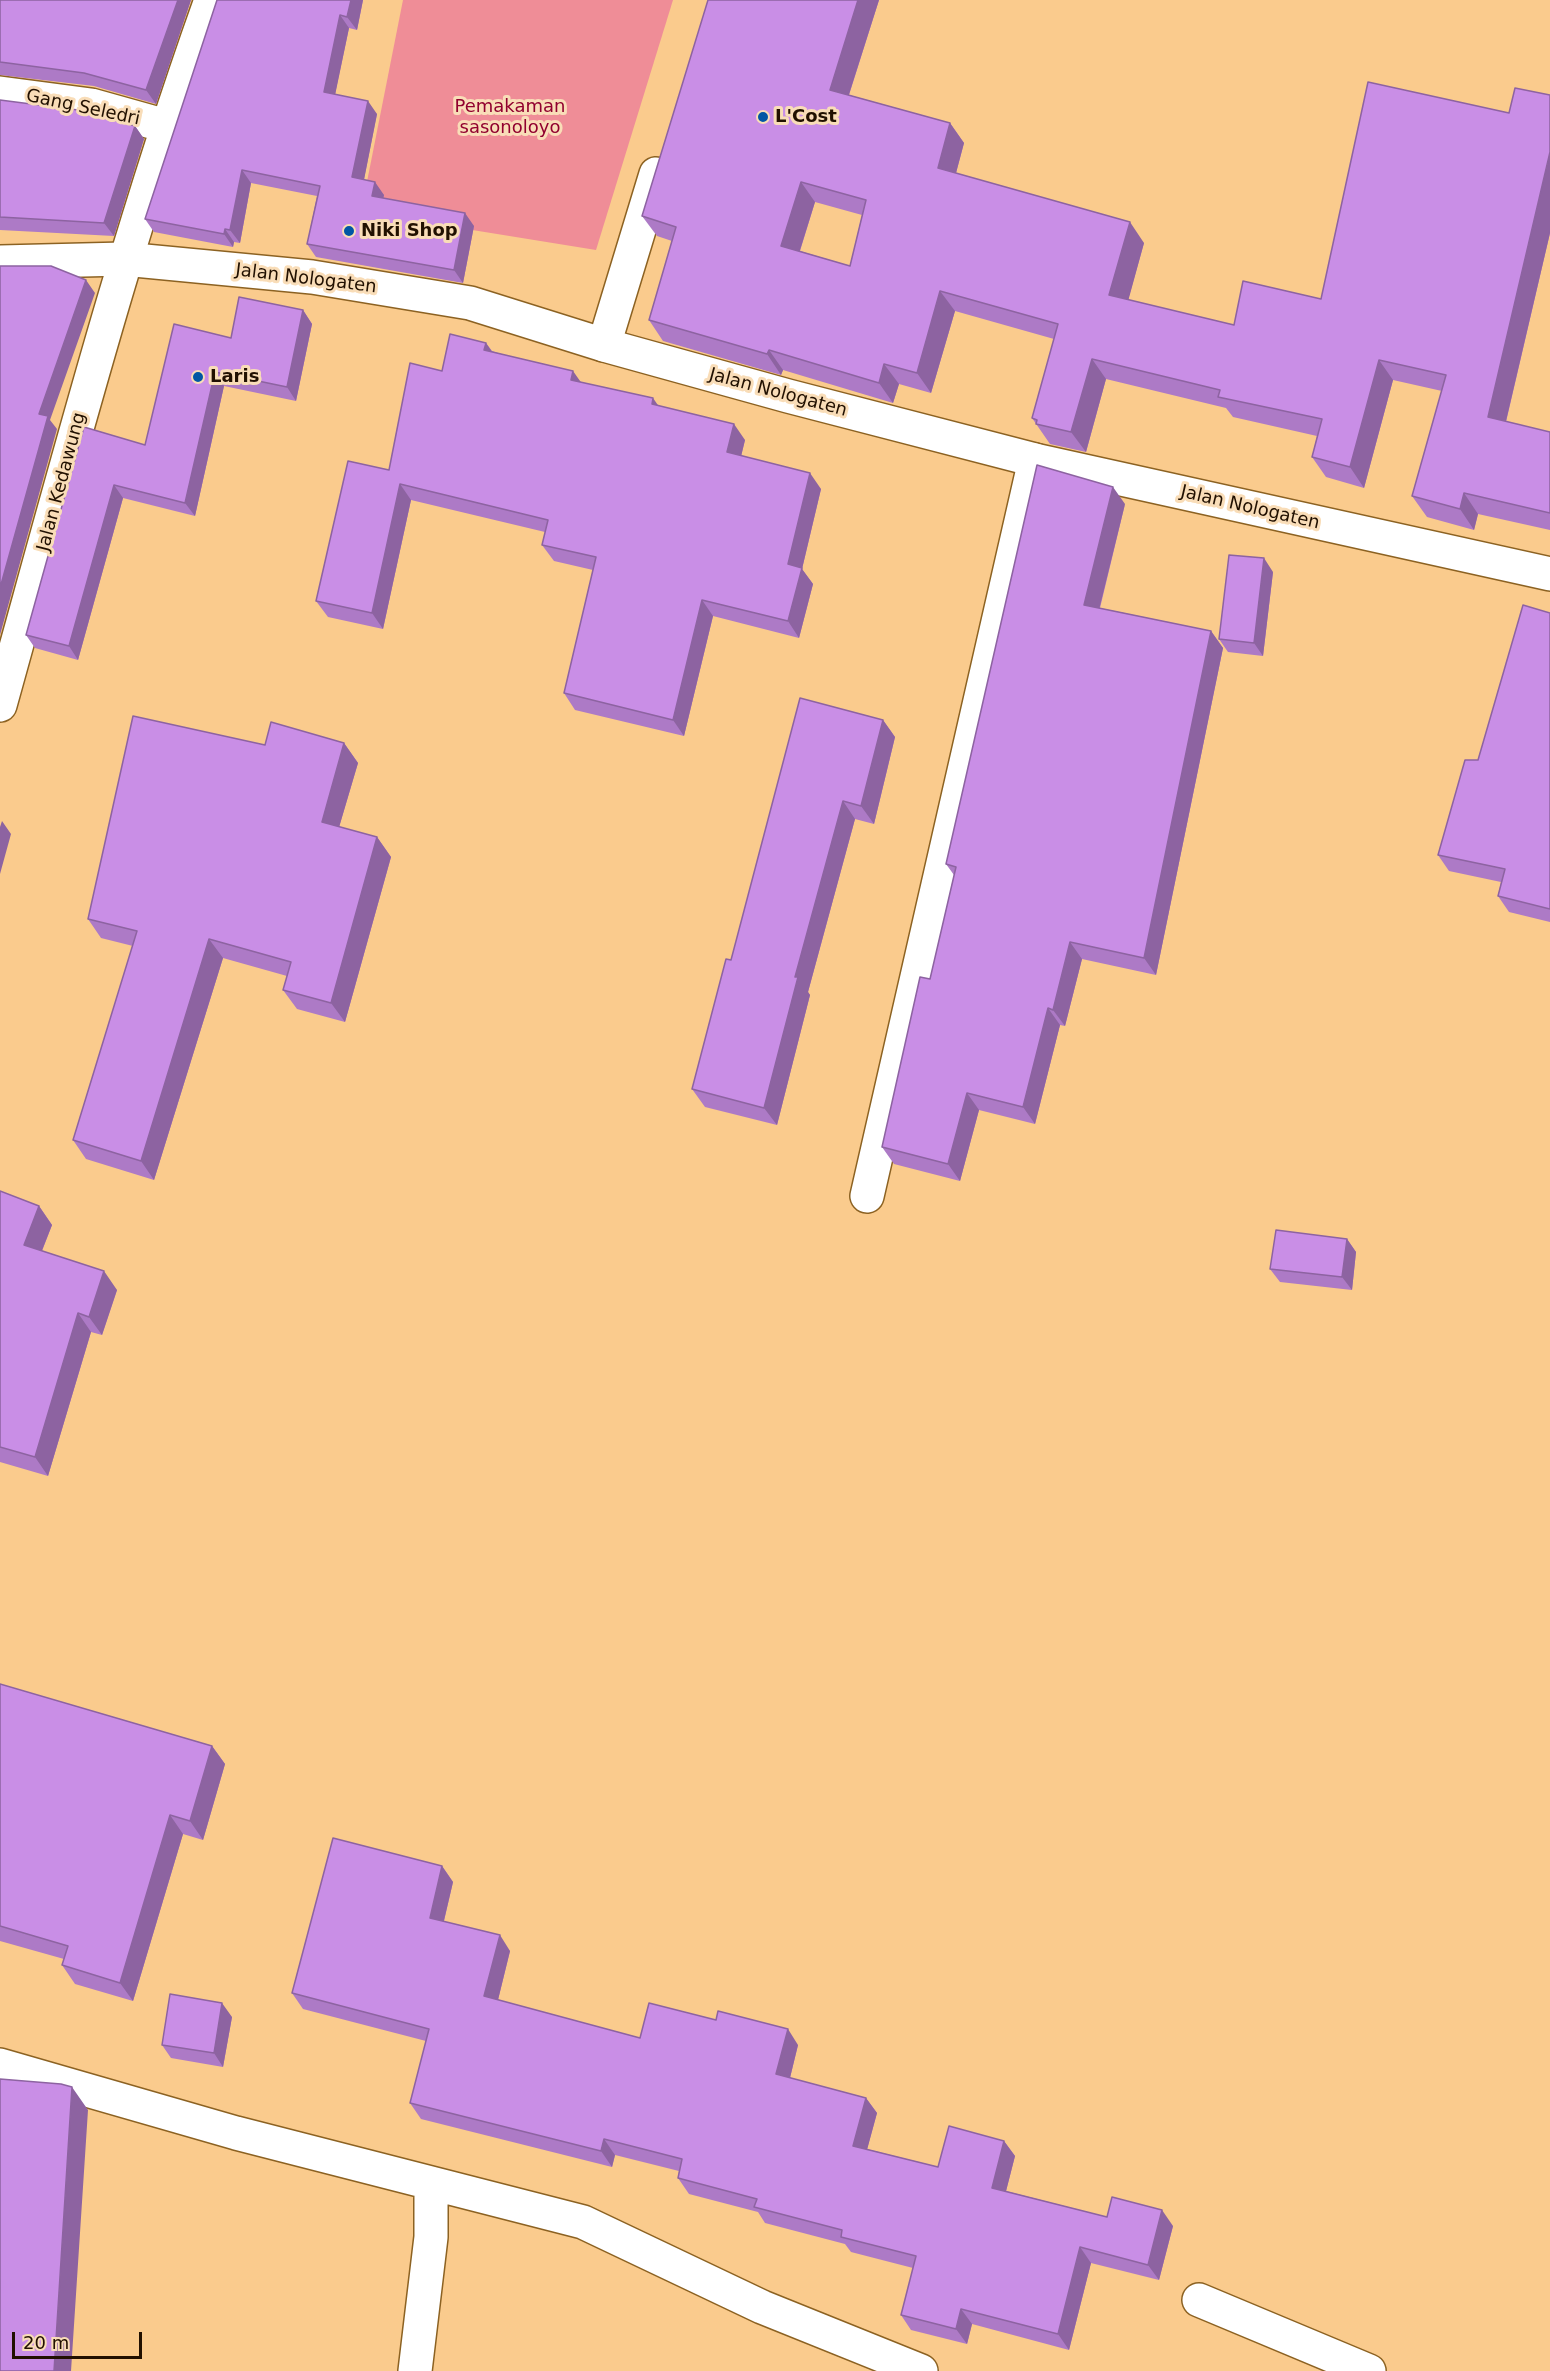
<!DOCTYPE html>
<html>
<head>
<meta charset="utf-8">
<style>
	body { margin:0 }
	#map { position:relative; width:1550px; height:2371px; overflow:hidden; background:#facb8d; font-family:"DejaVu Sans",sans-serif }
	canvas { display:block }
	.scale { position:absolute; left:12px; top:2332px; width:130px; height:27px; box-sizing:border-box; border:3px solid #211000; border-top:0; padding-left:8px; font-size:18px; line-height:21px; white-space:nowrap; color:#211000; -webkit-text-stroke:4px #f9ddb8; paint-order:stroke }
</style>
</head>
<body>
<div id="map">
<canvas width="1550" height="2371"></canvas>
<div class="scale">20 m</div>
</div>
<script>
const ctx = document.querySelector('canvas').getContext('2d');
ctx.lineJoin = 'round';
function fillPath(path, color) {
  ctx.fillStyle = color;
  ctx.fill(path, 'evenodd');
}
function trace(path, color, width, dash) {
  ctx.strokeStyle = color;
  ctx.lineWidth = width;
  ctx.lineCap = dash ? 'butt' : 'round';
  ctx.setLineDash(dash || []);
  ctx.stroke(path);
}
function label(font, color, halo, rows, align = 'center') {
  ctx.font = font + ' "DejaVu Sans",sans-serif';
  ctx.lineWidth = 6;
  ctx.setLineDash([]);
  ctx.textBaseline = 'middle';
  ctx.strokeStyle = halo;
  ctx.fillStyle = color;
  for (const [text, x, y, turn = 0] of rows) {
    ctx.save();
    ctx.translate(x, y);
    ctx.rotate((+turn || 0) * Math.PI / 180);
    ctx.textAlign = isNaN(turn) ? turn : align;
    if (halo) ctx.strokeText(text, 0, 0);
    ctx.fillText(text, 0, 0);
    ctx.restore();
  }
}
fillPath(new Path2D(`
	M403,0h270l-77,250 -235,-38z`), '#ef8d97');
const minor = new Path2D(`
	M0,93l91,12 75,21
	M604,345l52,-171
	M0,705c66,-237 128,-474 211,-705
	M867,1196l168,-736
	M0,2065l236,68 347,89 179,85 159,64
	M1199,2300l170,71
	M415,2371l16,-134v-53`);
const major = new Path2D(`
	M0,262l124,-3 188,18 158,26 134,42 184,51 247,64 515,114`);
trace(minor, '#8c6222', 36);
trace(major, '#8c6222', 36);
trace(minor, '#fff', 33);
trace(major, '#fff', 33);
fillPath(new Path2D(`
	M0,0h191l-35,104 -62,-18 -94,-11z
	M217,0h146l-6,30 -8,-2 -14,66 42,20 -13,65 20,16 -1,3 91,28 -11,57 -147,-26 -9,-13 10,-48 -66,-13 -11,60 -6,-1 -1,5 -79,-15 -9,-13z
	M708,0h171l-30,95 101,28 14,20 -8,30 188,70 -16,57 106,25 87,-26 229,-66 -44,189 44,10v98l-72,-16 -4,16 -47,-13 -15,-21 30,-105 -49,-11 -29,108 -38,-11 -14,-20 5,-21 -84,-19 -7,-9 -120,-29 -20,73 -36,-8 -18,-26 22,-79 -99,-28 -24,82 -32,-9 -6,19 -110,-33 -2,5 -118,-34 -14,-21 23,-79 -15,-5 -15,-20zM815,202l47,13 -12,51 -50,-15z
	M0,100l135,26 9,13 -30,97 -114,-6z
	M303,310l9,14 -16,77 -72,-15 -29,130 -72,-18 -45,162 -43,-12 -9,-13 58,-208 61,18 86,-107z
	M486,343l6,8 89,31 77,24 87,34 -4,16 80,33 -19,80 11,15 -14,54 -86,-22 -29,120 -109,-26 -11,-17 29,-123 -39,-9 -12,-16 3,-13 -134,-32 -28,129 -55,-12 -12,-16 73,-131 53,-99z
	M1125,504l-25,104 111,23 12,17 -67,327 -74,-16 -17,67 -5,-1 -25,99 -56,-14 -19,71 -66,-17 -12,-17 48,-168 24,-104 -8,-11z
	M1273,572l-10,84 -35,-4 -9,-13z
	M1550,613v309l-41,-10 -11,-16 3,-14 -52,-11 -11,-16 40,-95z
	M883,720l12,17 -21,87 -19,-5 -47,173 2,3 -33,130 -72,-18 -13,-18z
	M344,743l14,20 -19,64 38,10 14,20 -46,165 -48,-13 -14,-19 4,-14 -64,-18 -69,222 -68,-21 -13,-19 60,-194 -32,-8 -13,-19 177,-174z
	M0,1191l39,15 13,19 -10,26 75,39 -15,45 -11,-3 -43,144 -48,-14z
	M1347,1239l9,13 -4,38 -72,-8 -10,-13z
	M0,1684l212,62 13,18 -22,76 -20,-6 -50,167 -58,-17 -13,-19 2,-6 -64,-18z
	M442,1866l11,16 -9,39 66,30 -12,49 142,38 158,7 -8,33 76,20 11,15 -10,36 71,18 66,-26 11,15 -9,35 101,26 66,9 -14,54 -68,-17 -22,87 -97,-26 -5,20 -56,-14 -10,-15 12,-47 -62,-16 -6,-8 -80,-21 -7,-11 -69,-18 -11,-16 1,-7 -64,-16 -3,12 -191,-48 -11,-16 16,-62 -123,-32 -11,-16z
	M232,2017l-9,50 -52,-9 -9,-13z`), '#ad7ac6');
fillPath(new Path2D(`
	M178,0h13l-35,104 -10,-14z
	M351,0h12l-6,30 -10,-13z
	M858,0h21l-35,110 -14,-20z
	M340,15l9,13 -16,77 -9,-13z
	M368,101l9,13 -15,76 -10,-13z
	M950,123l14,20 -12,45 -14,-20z
	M135,126l9,13 -30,97 -10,-13z
	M1550,152v81l-48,205 -14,-21z
	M242,170l9,13 -11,60 -10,-13z
	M375,182l9,13 -3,14 -9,-13z
	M801,182l14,20 -20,64 -14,-20z
	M465,213l9,13 -11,57 -9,-13z
	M1130,222l14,21 -20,73 -15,-21z
	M225,229l9,13 -1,5 -9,-13z
	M86,280l9,13 -45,127 7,9 -57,206v-47l39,-174z
	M940,291l15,20 -24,82 -14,-20z
	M303,310l9,14 -16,77 -9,-14z
	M486,343l11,16 -13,-9z
	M769,350l14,20 -2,5 -14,-21z
	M1092,359l14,20 -20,73 -15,-20z
	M1379,360l14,20 -29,108 -14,-21z
	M884,364l15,20 -6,19 -14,-20z
	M573,371l12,17 -14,-8z
	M215,372l9,14 -29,130 -10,-13z
	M653,398l11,16 -12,-10z
	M734,424l11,16 -7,29 -11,-17z
	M810,473l11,16 -19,80 11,15 -14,54 -11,-17v-57z
	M400,484l11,16 -28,129 -11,-16z
	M114,485l9,13 -45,162 -9,-14z
	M1113,487l12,17 -29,118 -12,-17z
	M1464,493l14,21 -4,16 -14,-21z
	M1264,558l9,14 -10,84 -9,-13z
	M702,600l11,16 -29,120 -11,-16z
	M1211,631l12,17 -67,327 -12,-17z
	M883,720l12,17 -21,87 -13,-18z
	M344,743l14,20 -23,78 -13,-19z
	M843,801l12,18 -47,173 2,3 -33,130 -13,-17 31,-131z
	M2,821l9,13 -11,40v-47z
	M377,837l14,20 -46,165 -14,-19z
	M209,939l14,19 -69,222 -13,-19z
	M1070,942l12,17 -17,67 -12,-16z
	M1048,1008l12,17 -25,99 -12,-17z
	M967,1093l12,17 -19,71 -12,-17z
	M39,1206l13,19 -15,38 -13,-18z
	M1347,1239l9,13 -4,38 -10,-13z
	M104,1271l13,19 -15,45 -13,-18z
	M78,1313l13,19 -43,144 -13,-19z
	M212,1746l13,18 -22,76 -13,-19z
	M170,1815l13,19 -50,167 -13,-18z
	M442,1866l11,16 -12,51 -11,-15z
	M500,1935l10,16 -15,61 -11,-16z
	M222,2003l10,14 -9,50 -9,-14z
	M788,2029l10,16 -11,45 -11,-16z
	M72,2087l16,23 -17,261h-17z
	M866,2098l11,15 -13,48 -11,-15z
	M604,2139l11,16 -3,12 -11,-16z
	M1004,2141l11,15 -12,47 -11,-15z
	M1162,2210l11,16 -14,54 -11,-15z
	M1080,2247l11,16 -22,87 -11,-16z
	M961,2309l11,15 -5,20 -11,-15z`), '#8d63a1');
const building = new Path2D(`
	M0,0h178l-32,90 -62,-17 -84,-11z
	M217,0h134l-4,17 -7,-2 -16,77 44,9 -16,76 23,5 -3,14 93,17 -11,57 -147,-26 13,-58 -78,-16 -12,60 -5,-1 -1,5 -79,-15z
	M708,0h150l-28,90 120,33 -12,45 192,54 -21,73 125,30 9,-44 78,18 47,-217 141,31 6,-25 35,7v57l-62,265 62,15v81l-86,-20 -4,16 -48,-13 34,-121 -67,-15 -29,107 -38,-10 10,-38 -104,-22 2,-7 -128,-31 -21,73 -35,-8 1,-4 -5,-2 26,-94 -118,-33 -23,82 -33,-9 -5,19 -110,-33 -2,4 -118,-34 27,-93 -34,-11zM801,182l65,18 -16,66 -69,-20z
	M0,100l78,10 57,16 -31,97 -104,-6z
	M0,266h51l35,14 -47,134 9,2 -48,172z
	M239,297l64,13 -16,77 -72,-15 -30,131 -71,-18 -45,161 -43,-11 58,-208 61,18 29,-121 57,14z
	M450,334l36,9 -2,7 89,21 -2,9 82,18 -1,6 82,20 -7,28 83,21 -22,91 14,4 -14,53 -86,-21 -29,120 -109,-27 32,-136 -54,-12 6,-25 -148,-36 -28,129 -56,-12 32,-140 41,9 21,-107 32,8z
	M1037,465l76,22 -29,118 127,26 -67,327 -74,-16 -17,68 -5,-2 -25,99 -56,-14 -19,71 -66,-17 38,-170 10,2 26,-112 -10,-3z
	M1229,555l35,3 -10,85 -35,-4z
	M1523,605l27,8v296l-52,-13 7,-27 -67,-14 27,-95h13z
	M800,698l83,22 -22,86 -18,-5 -48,176h3l-34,131 -72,-19 34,-130 5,1z
	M133,716l132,29 6,-23 73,21 -22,79 55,15 -46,166 -48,-13 8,-28 -82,-23 -68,222 -68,-21 64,-209 -49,-12z
	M0,1191l39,15 -15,39 80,26 -15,46 -11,-4 -43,144 -35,-10z
	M1276,1230l71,9 -5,38 -72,-8z
	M0,1684l212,62 -22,75 -20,-6 -50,168 -58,-18 6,-19 -68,-20z
	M333,1838l109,28 -12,52 70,17 -16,61 156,42 9,-35 67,17 2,-9 70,18 -12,45 90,24 -13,48 85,21 11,-41 55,15 -12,47 115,29 5,-20 50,13 -14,55 -68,-18 -22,87 -97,-25 -5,20 -55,-14 15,-59 -75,-19 1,-7 -88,-23 3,-8 -79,-21 4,-19 -78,-20 -3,12 -191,-48 19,-74 -137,-36z
	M170,1994l52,9 -8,50 -52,-8z
	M0,2079l61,5 11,3 -18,284h-54z`);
fillPath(building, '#c98ee6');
trace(building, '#8d63a1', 1.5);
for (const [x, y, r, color] of [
	[763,117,6,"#0156a4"],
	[349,231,6,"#0156a4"],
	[198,377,6,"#0156a4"]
]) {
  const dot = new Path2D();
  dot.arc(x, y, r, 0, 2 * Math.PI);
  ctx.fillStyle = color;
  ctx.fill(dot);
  trace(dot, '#f9ddb8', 2);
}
label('18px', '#91002f', '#f9ddb8', [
	["Pemakaman",510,107],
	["sasonoloyo",510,128]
]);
label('18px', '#211000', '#f9ddb8', [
	["Gang Seledri",83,108,12],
	["Jalan Nologaten",306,279,7],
	["Jalan Nologaten",778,393,15],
	["Jalan Kedawung",62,482,-75],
	["Jalan Nologaten",1250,508,13]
]);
label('bold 18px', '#211000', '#f9ddb8', [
	["L'Cost",775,117],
	["Niki Shop",361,231],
	["Laris",210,377]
], 'left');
</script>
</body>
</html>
